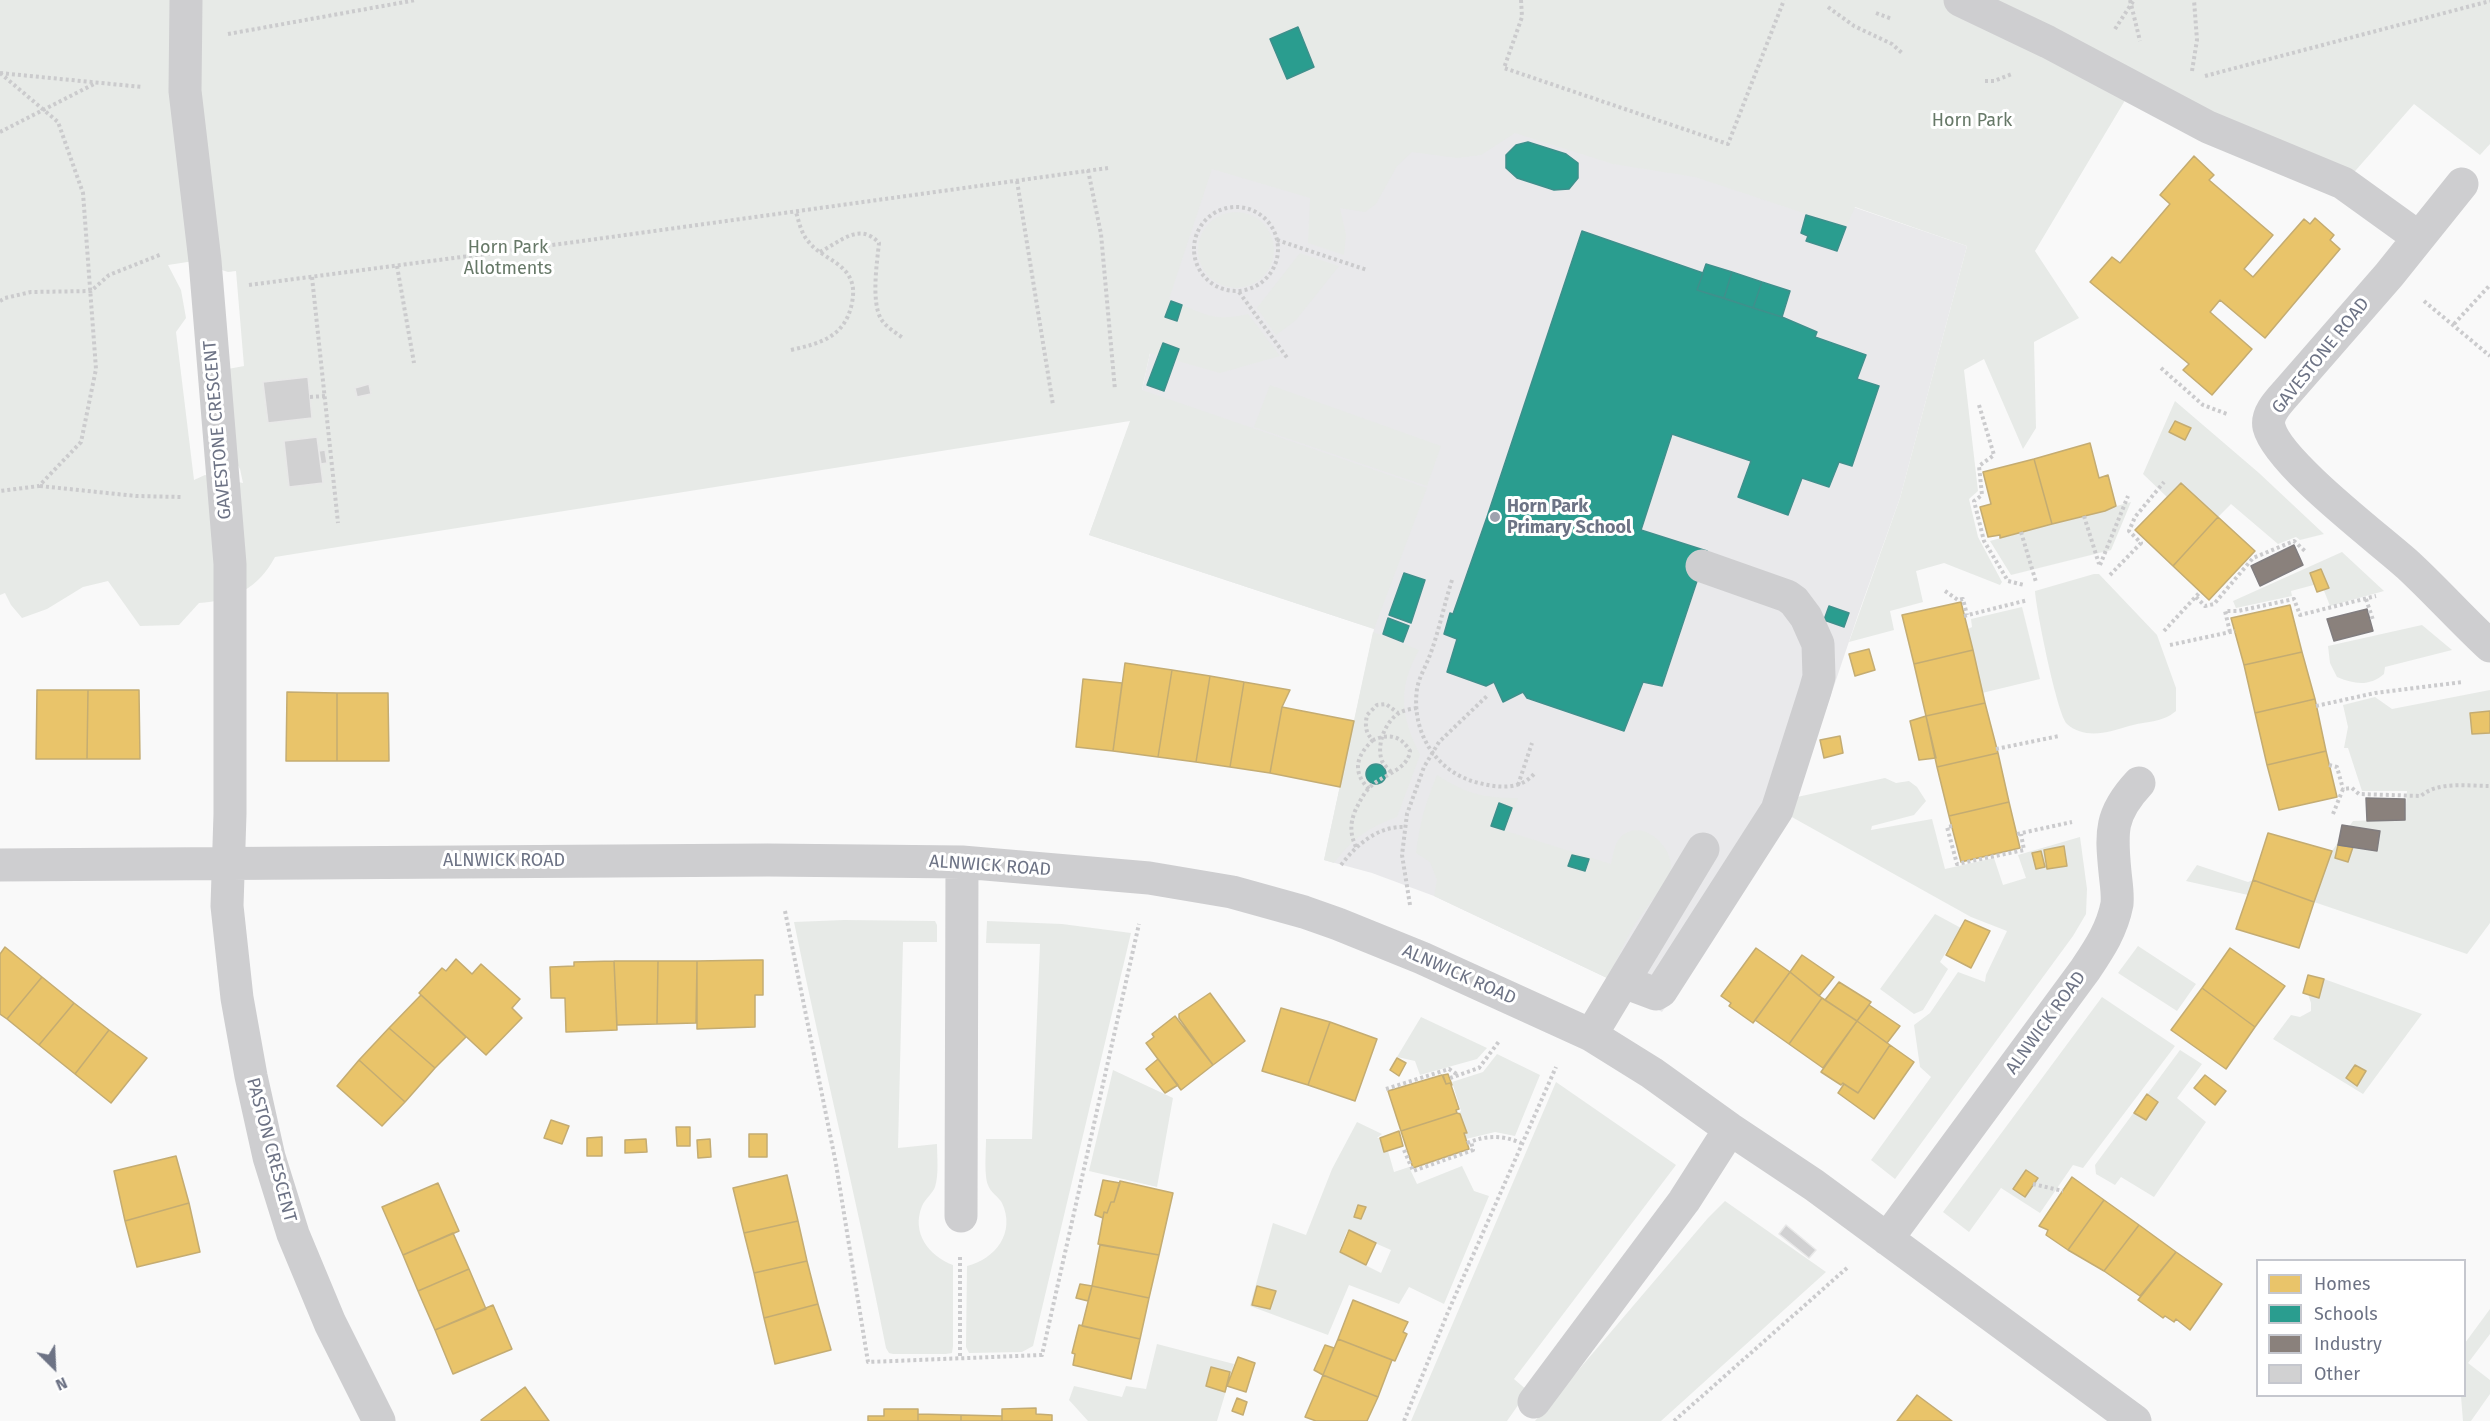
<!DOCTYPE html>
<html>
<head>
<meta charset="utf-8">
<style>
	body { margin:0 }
	#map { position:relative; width:2490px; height:1421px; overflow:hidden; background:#f9f9f9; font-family:"Fira Sans",sans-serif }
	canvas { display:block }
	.legend { position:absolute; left:2256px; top:1259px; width:210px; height:138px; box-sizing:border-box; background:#fff; border:2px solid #c5c7ce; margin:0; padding:8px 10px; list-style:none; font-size:18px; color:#6d7385 }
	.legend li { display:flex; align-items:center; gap:12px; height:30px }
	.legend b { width:30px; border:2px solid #c5c7ce }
	.north { position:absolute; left:24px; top:1337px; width:60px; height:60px; -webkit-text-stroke:4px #fff; paint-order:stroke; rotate:156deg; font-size:16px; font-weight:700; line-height:24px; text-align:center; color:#6d7385 }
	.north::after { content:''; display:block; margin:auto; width:21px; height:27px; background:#6d7385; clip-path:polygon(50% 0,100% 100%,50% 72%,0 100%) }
</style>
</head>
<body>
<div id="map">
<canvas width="2490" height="1421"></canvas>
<ul class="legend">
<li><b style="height:16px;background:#e9c46a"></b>Homes</li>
<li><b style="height:16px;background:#2a9d8f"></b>Schools</li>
<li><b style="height:16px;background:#8a817c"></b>Industry</li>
<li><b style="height:16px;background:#d1d1d2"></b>Other</li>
</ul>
<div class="north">N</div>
</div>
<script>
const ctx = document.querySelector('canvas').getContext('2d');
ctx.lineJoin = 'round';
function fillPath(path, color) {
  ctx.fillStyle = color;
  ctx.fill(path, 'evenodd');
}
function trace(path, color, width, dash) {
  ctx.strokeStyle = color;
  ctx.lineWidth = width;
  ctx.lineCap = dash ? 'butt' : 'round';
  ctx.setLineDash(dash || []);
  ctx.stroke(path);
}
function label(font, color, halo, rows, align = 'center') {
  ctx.font = font + ' "Fira Sans",sans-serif';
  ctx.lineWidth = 6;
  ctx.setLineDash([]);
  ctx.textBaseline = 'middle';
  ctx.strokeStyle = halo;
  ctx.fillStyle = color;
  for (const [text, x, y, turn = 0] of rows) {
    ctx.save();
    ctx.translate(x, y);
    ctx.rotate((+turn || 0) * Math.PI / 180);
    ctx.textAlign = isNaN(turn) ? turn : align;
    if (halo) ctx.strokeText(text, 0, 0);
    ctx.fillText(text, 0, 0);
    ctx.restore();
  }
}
fillPath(new Path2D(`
	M1259,3l708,243 -67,252 -41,114 -69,204 -128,196 -55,-34 -173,-82 -62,-23 -48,-13 50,-231 -285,-94 53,-145 8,-37z`), '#e9e9eb');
fillPath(new Path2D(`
	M0,0h2490v144l-10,11 -66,-51 -65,74 -222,-81 -92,154 44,67 -45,24 2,86 -13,21 -39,-90 -20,11 14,121 -9,8 9,38 24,45 -2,3 -56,-22 -28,8 7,31 -33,9 4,19 -45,12 51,-144 67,-252 -112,-39 -9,20 -151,-50 -82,-13 -98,-31 -34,22 -24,3 -45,-6 -15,14 -21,38 -11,8 -25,-4 6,27 -2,20 -36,-12 2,-45 -98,-29 -43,130c32,13 43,24 79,15l32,42 -60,17 -70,-20 -8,37 285,98 -53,141 -285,-94 41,-114 -855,136c-16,31 -43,44 -76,46l-20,22 -39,1 -32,-45 -25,6 -36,22 -25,9 -11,-13 -6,-12 -5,2zM194,261l34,11 8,-1 8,95 -16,3 4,86 8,14 3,14 -38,-8 -11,5 -18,-148 10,-14 -5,-28 -13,-25z
	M1198 250a38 38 0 1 1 76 0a38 38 0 1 1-76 0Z
	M1300,253l39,13 -43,54 -20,15 -19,-27z
	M1270,385l171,61 -14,40 -173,-59z
	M2175,401l84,72 65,61 -24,6 -4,-3 -18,7 -47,-40 -13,13 -37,-34 -14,14 -24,-23z
	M2131,502l-20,48 -100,25 -21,-34z
	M2342,552l42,39 -54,15 -9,-23 -30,8 1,5 -56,12 -3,-7z
	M2094,574h5l58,61 19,53v23c-14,12 -30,10 -47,15 -19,6 -44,14 -62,-2 -10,-10 -31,-115 -32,-133z
	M2022,607l18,72 -58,14 -14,-64 4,-2 -1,-8z
	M2422,625l30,25 -67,17 -1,7c-15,13 -30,10 -47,3l-7,-14 -2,-17z
	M1373,632l46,18c-22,39 -18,66 1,105l-23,62c-28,10 -45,22 -63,46l-10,-3z
	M2490,690v233l-23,31 -153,-52 18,-51 21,-30 52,-2 2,-28h-45l-14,-43h-4l4,-21 -5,-22 32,-8 17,12z
	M1437,775c30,19 46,23 81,23l-12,33 105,33c2,-7 3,-20 9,-26 19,-21 51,5 51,29 0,10 -7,16 -12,24 -10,14 -21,27 -29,42 -9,15 -14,31 -23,45l-173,-82 3,-16 -7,-18 -14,-9c3,-28 10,-52 21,-78z
	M1885,778l11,5 13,-2 8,6 9,14 -12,14 -42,11 -1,4 61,-11 13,50 49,-11 9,27 23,-7 -8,-23 62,-18 7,52 -1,25 -13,22 -178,243 -24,-19 60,-83 -11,-10 -6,-42 16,-12 28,-41 27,10 1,-7 21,-44 -36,-14 -181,-101 7,-19z
	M2197,865l51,17 5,-2 -5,15 -62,-14z
	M1935,914l26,14 -21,34 8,7 -25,41 -9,4 -34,-25z
	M844,920l91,1 2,4v17h-34l-5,206 39,-4c0,13 2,30 -2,43 -2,6 -10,12 -13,19 -11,27 7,50 31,59v81l-1,7 -6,1h-53l-4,-1 -3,-5c-28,-143 -63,-284 -92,-426z
	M987,921l75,3 69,9 -98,413 -11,6 -53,1 -3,-6 1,-81c28,-7 49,-33 35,-63 -3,-6 -12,-11 -14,-18 -4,-10 -2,-34 -2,-46h46l8,-195 -54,-1z
	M2138,946l58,38 -19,27 -59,-38z
	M2324,979l98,35 -59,80 -90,-55 18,-24 9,2 11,-6v-8l-3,-9 11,3z
	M2102,997l73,49 -92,122 -10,-3 -33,48 -39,-25 -32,44 -26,-20z
	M1421,1017l66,31 -10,11 -57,16 -5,-14 -18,-4z
	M2180,1050l22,14 -25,34 29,24 -52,75 -33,-20 -6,8 -19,-11 -1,-9z
	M1497,1054l43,21 -25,61 -20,-4 -29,7 -2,-6h3l-10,-19 4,-3 -9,-29 31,-10z
	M1113,1070l60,28 -16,89 -68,-16z
	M1556,1082l120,83 -162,214 14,12 -21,30h-96z
	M1357,1122l25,12 -5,4h3l4,13h4l6,21 15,-5 8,17 45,-18 12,25 15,5 -45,108 -35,-17 -10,17 -50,-19 -21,50 -78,-29 23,-83 33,12 26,-66zM1347,1231l44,19 -10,23 -42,-21z
	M1725,1201l101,71 -165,149h-126l173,-203z
	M2490,1309v25l-22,29 22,17v14l-19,27h-8l-2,-25h3l1,-53z
	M1157,1344l77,20 -17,57h-129l-19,-21 5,-14 48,11 4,-11 20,3z`), '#e7eae7');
const homes = new Path2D(`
	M2194,156l20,19 -5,5 64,55 -29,34 9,8 51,-58 6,5 5,-6 19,17 -4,5 10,9 -75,89 -45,-38 -10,12 42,37 -40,46 -29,-25 6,-6 -99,-82 22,-25 8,6 50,-59 -10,-9z
	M2175,421l16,7 -6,12 -16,-8z
	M2090,443l9,35 9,-3 8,31 -11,5 -53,13 -18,-65z
	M2034,459l18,65 -52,14v-3l-12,2 -8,-30 11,-3 -8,-32z
	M2181,483l37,34 -45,49 -38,-36z
	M2218,517l37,34 -46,49 -36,-34z
	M2321,569l8,19 -12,4 -7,-19z
	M1961,602l12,48 -59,14 -12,-49z
	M2290,605l12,47 -58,13 -13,-47z
	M1869,649l6,21 -20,6 -6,-22z
	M1973,650l12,53 -59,13 -12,-52z
	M2302,652l13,47 -60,14 -11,-48z
	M1125,663l47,7 -14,87 -45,-6z
	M1172,670l38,6 -14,86 -38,-5z
	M1210,676l34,6 -14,85 -34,-5z
	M1083,679l39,4 -9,68 -37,-4z
	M1244,682l46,8 -8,17 -12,66 -40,-6z
	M37,690h51l-1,69h-51z
	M88,690h51l1,69h-53z
	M287,692l50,1v68h-51z
	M337,693h51l1,68h-52z
	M2315,699l11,52 -59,14 -12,-52z
	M1985,703l13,50 -61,14 -11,-51z
	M1282,707l72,14 -14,66 -70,-14z
	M2490,711v22l-18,1 -2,-21z
	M1926,716l10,42 -17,2 -9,-39z
	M1840,736l3,17 -19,5 -4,-18z
	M2326,751l11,46 -58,13 -12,-45z
	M1998,753l11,49 -60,14 -12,-49z
	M2009,802l11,46 -59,14 -12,-46z
	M2268,833l64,18 -18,51 -61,-22z
	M2338,845l15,2 -5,15 -13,-4z
	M2064,846l3,20 -20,3 -3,-19z
	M2041,851l4,16 -9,2 -4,-16z
	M2253,880l61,22 -15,46 -63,-19z
	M1965,920l25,11 -19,37 -25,-13z
	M5,947l37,30 -35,42 -7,-5v-60z
	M1756,948l34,24 -37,51 -24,-17 2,-3 -10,-7z
	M2230,948l55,38 -30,41 -53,-39z
	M1802,955l32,22 -15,19 -29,-24z
	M456,959l16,15 9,-10 39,35 -8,9 10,10 -36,37 -67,-62 23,-25 4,3z
	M756,960h7v35h-8v32l-58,2v-68z
	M614,961h44l-1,63 -40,1z
	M614,961l3,69 -51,2 -1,-34h-14l-1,-31 24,-1v-4z
	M658,961h39l-1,62 -39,1z
	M1790,972l32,26 -33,46 -34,-24z
	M2308,975l16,4 -5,19 -16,-5z
	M42,977l32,26 -35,42 -32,-26z
	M1839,982l32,20 -14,19 -32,-21z
	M2202,988l53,39 -29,42 -55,-39z
	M1210,993l35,48 -32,24 -34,-47v-4z
	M421,995l45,42 -31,31 -46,-40z
	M1822,998l35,23 -34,47 -34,-24z
	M74,1003l35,27 -34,44 -36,-29z
	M1869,1005l31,21 -13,17 -30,-22z
	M1281,1008l49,14 -22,63 -46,-14z
	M1175,1016l38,49 -32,25 -35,-47 8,-6 -2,-3z
	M1857,1021l33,24 -32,48 -15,-10 -2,2 -20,-13z
	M1330,1022l47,17 -22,62 -47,-16z
	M389,1028l46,40 -30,34 -46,-42z
	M109,1030l38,28 -36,45 -36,-29z
	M1890,1045l24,17 -40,57 -36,-26 6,-9 14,9z
	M1397,1058l9,5 -7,13 -9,-6z
	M1158,1059l20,26 -13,8 -19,-24z
	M359,1060l46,42 -23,24 -45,-40z
	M2355,1065l11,6 -9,15 -11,-8z
	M1448,1074l4,11h-1l-1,-2 -4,1 -3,-9z
	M1442,1075l4,9 4,-1 1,2 8,24 -3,1 1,3 -56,18 -13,-40z
	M2205,1075l21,16 -11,14 -21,-17z
	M2147,1094l11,8 -12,18 -12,-7z
	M1457,1113l3,1 7,19h-3l5,16 -56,19 -12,-37z
	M551,1120l18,6 -7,18 -18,-6z
	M676,1127h14v19h-13z
	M1399,1131l4,15 -19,6 -4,-14z
	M749,1134h18v23h-18z
	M602,1137v19h-15v-18z
	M646,1139l1,13 -22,1v-13z
	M710,1139l1,18 -13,1 -1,-18z
	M176,1156l13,47 -64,18 -11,-50z
	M2026,1170l12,8 -13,19 -12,-8z
	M787,1175l11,46 -54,12 -11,-45z
	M2072,1177l32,23 -36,50 -22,-15 2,-5 -9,-4z
	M1103,1180l17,3 -6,19h-3l-4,11 -3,-1 -1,6 -8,-3z
	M1120,1181l53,12 -14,62 -61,-11 6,-32 3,1 4,-11h3z
	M438,1183l21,48 -56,24 -21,-48z
	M2104,1200l35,25 -35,46 -36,-21z
	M189,1203l11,49 -63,15 -12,-46z
	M1358,1205l8,2 -5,12 -7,-2z
	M798,1221l9,40 -53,12 -10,-40z
	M2139,1225l37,27 -36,44 -36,-25z
	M1349,1230l27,13 -10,22 -26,-13z
	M453,1233l16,36 -51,22 -15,-36z
	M1100,1245l59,10 -10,43 -57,-12z
	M2176,1252l46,32 -32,46 -14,-11 -2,3 -9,-6 -2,2 -25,-18z
	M807,1261l11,43 -54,14 -10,-45z
	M469,1269l17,40 -51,21 -17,-39z
	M1080,1284l12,2 -4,15 -12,-3z
	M1092,1286l57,12 -9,41 -58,-13z
	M1257,1286l19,5 -6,18 -18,-4z
	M1353,1300l55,22 -5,10 4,2 -12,27 -57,-22z
	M818,1304l13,46 -56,14 -11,-46z
	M493,1305l19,44 -59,25 -18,-44z
	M1079,1325l61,14 -9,40 -58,-14 2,-11 -3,-1z
	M1338,1339l54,21 -14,37 -55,-22z
	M1325,1345l9,3 -11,27 -9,-5z
	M1238,1357l17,6 -9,29 -19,-6z
	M1211,1367l19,5 -5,20 -19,-6z
	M1323,1375l55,22 -11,24h-51l-11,-4z
	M525,1387l24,34h-67l-1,-1z
	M1917,1395l35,26h-55z
	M1237,1398l10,4 -4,13 -11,-4z
	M1036,1408v6l16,1v6h-50v-12z
	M884,1409h34v12h-50v-5h16z
	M918,1414l43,1v6h-43z
	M961,1415l41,1v5h-41z`);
fillPath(homes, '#e9c46a');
trace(homes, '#c4ac72', 1.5);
const schools = new Path2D(`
	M1298,27l16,40 -27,12 -17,-40z
	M1528,142l38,12 12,9v15l-9,11 -15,1 -37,-12 -11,-10v-13l10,-10z
	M1806,215l40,12 -9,24 -31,-10 2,-5 -7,-3z
	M1582,231l121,42 -6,17 85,27 35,15 -2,5 51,18 -9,24 22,7 -27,80 -13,-4 -10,25 -27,-9 -14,37 -50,-18 13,-36 -79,-27 -31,96 66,21 -45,135 -19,-4 -19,49 -97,-33 -4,-6 -20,10 -9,-20 -8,4 -39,-14 10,-33 -13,-5 6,-21 3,1 34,-97z
	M1706,264l26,8 -8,26 -27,-8z
	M1732,272l30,10 -9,26 -29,-10z
	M1762,282l28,9 -8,26 -29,-9z
	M1171,301l11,4 -5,16 -12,-4z
	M1163,343l16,6 -15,42 -17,-6z
	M1404,573l21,7 -14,43 -22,-8z
	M1829,606l20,7 -5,14 -20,-7z
	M1388,618l21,8 -6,16 -20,-8z
	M1366 774a10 10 0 1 1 20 0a10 10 0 1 1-20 0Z
	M1499,803l13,5 -8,22 -13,-4z
	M1572,855l17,4 -4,12 -17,-5z`);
fillPath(schools, '#2a9d8f');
trace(schools, '#3e908c', 1.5);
const industry = new Path2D(`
	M2294,545l9,20 -43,21 -9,-20z
	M2367,609l6,22 -39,10 -7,-22z
	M2366,798l39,1v21l-38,1z
	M2342,825l38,6 -3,20 -39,-6z`);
fillPath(industry, '#8a817c');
trace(industry, '#817d7f', 1.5);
const building = new Path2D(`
	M308,377l4,41 -44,5 -5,-41z
	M369,384l2,10 -14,3 -2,-9z
	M317,437l6,46 -34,4 -5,-46z
	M325,450l2,13 -6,1 -2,-13z
	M1786,1225l30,25 -7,8 -30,-24z`);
fillPath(building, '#d1d1d2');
trace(building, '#e8e8e8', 1.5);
trace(new Path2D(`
	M1521,0l1,17 -18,51 224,76 56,-144
	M2130,0l10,41
	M1828,7l26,19 38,18 10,9
	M1876,13l16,6
	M2115,29l19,-29
	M228,34l188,-34
	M2192,71l5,-31 -3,-40
	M0,73l58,49 25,71 13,176 -15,73 -42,44 -39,5
	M0,73l142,14
	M2205,76l285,-75
	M1985,81h9l18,-7
	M0,132l96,-49
	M1088,170l13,64 14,156
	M1017,181l36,224
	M1194 249a42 42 0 1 1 84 0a42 42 0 1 1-84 0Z
	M1277,240l90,30
	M820,252c21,-11 40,-30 59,-9 -2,20 -8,58 2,76 5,8 14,13 22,19
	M397,266l17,97
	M312,277l26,246
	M249,285l326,-43 533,-74
	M1239,292l49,67
	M0,301l5,-3 26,-6 60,-1 18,-16 53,-21
	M2424,301l66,55
	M2454,324l36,-39
	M791,350c30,-7 54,-13 61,-47 2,-11 2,-20 -5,-30 -10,-13 -30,-19 -39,-32 -7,-8 -9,-19 -12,-29
	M2161,368l42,37 24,9
	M310,397l15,-1
	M1979,405l15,50 -15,11 3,29 -8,6 10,40 24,40 16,4
	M40,486l96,10 46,1
	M2084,516l15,48
	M2021,532l15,50
	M2100,565l28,-69
	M2110,575l31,-32 -12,-12 6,-14 29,-35
	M1452,580c-8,25 -13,51 -22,75 -4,11 -11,22 -13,34 -6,43 19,84 62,94 19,5 41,7 55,-9
	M1945,591l13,9 5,-1 4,16
	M2196,597l9,9 9,-2 39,-46 41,-17 11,10
	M2366,599l7,21
	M1964,616l64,-16
	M2164,631l36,-39
	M2230,632l-5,-21h13l56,-12 6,16 76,-19
	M2170,645l65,-14
	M2316,706l59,-13 88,-11
	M1996,749l63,-13
	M2329,765l8,2 6,22
	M1391,772c-3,-3 -7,-7 -9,-11 -6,-16 3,-39 17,-48 5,-3 12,-4 18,-5
	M1518,785l14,-42
	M1369,789c-18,-18 -12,-34 4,-49
	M2333,814l10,-25 9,-1 7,6 62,2c17,-15 47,-10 69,-10
	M1952,826l-5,1 10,37 67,-14 -3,-16
	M2017,834l55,-12
	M1356,847c-6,-13 -6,-23 -1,-36 4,-8 8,-17 15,-24 12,-12 38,-17 40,-36 -9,-15 -20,-18 -37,-11 -8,-7 -8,-15 -6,-25l10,-10 9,-1 12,9
	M1341,865c16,-21 37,-39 64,-38
	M1410,905l-8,-50 5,-41 17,-47 15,-25 49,-47
	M785,911l51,253 32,198 174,-7 97,-431
	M1450,1078l29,-10 21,-28
	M1386,1089l63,-20 9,6
	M1467,1143c20,-8 35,-8 54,0
	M1404,1150l9,21 60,-21 -2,-9
	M2033,1184l30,7
	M960,1257v102
	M1404,1421l44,-109 108,-245
	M1674,1421l174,-154`), '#cbcbcd', 4, [3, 3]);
trace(new Path2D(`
	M186,0l-1,91 20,170 25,303v250l-3,92 10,92 14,78 18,81 24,77 37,89 49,98
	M1960,0l88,42 160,85 135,56 75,54
	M2462,184l-73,91 -102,117c-8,9 -21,22 -18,35 9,36 109,111 139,138 28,26 54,55 82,81
	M0,865l768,-5 194,2 187,16 83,14 72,20 34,12 84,34 169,77 61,38 78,56 84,56 321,236
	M1624,982l32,12 5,-3 116,-181 38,-119 4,-14 -1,-33 -12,-27 -12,-16 -7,-5 -85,-30
	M1591,1035l112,-186
	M961,1216l1,-354
	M1887,1239l198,-269c14,-21 27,-40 32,-66 1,-11 -1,-21 -2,-32 -4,-40 -5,-58 24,-89
	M1534,1402l150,-201 46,-72`), '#ceced0', 33);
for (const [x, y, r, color] of [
	[1495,517,6,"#9ea2ae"]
]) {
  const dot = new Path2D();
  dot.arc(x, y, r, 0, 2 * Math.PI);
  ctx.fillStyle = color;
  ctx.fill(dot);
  trace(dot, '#fff', 2);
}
label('18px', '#667867', '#fff', [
	["Horn Park",1972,121],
	["Horn Park",508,248],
	["Allotments",508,269]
]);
label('18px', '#6d7385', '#fff', [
	["GAVESTONE ROAD",2321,356,-51],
	["GAVESTONE CRESCENT",218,430,-95],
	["ALNWICK ROAD",504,861],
	["ALNWICK ROAD",990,866,4],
	["ALNWICK ROAD",1459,975,24],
	["ALNWICK ROAD",2046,1023,-54],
	["PASTON CRESCENT",271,1150,75]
]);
label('bold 18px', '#6d7385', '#fff', [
	["Horn Park",1507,507],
	["Primary School",1507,528]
], 'left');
</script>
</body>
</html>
